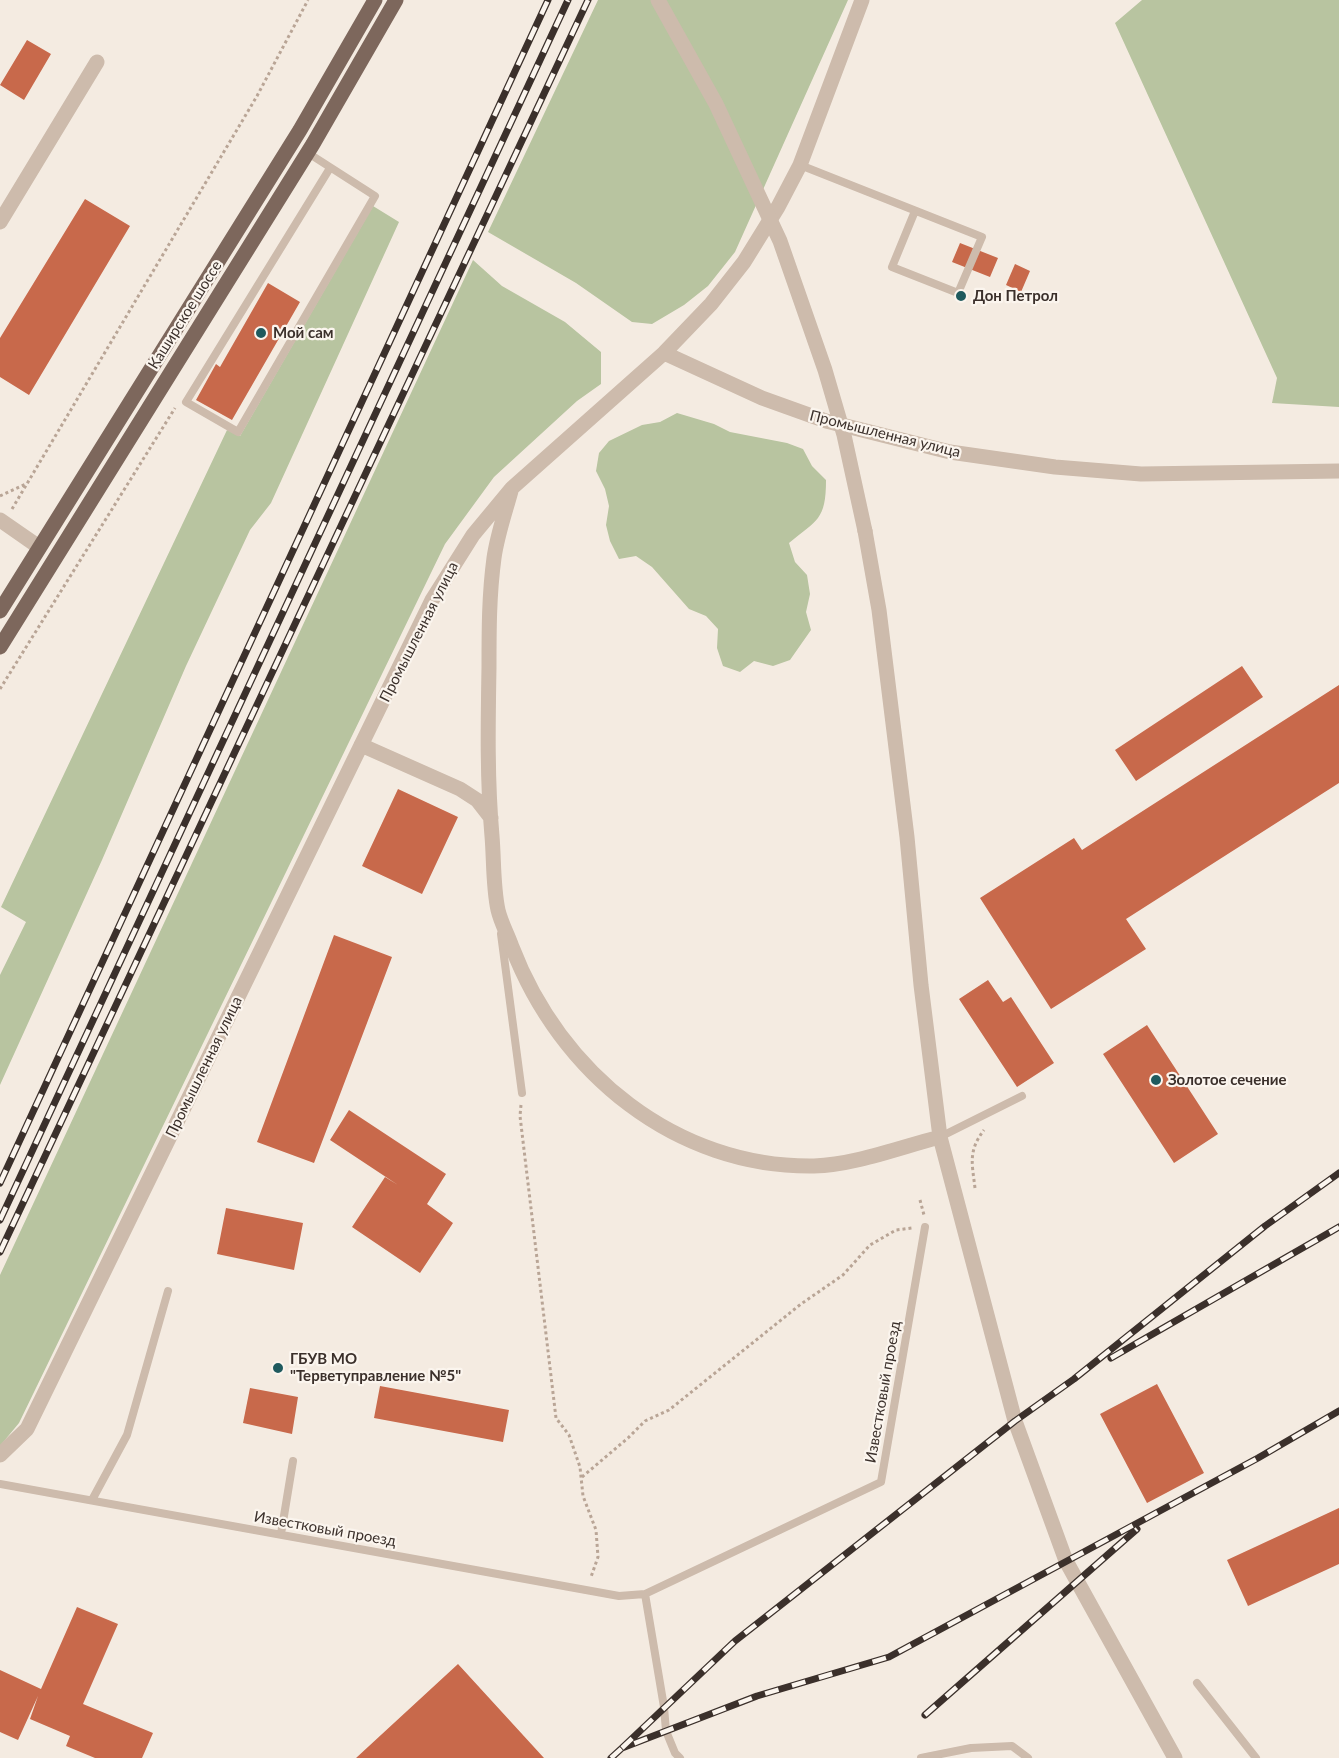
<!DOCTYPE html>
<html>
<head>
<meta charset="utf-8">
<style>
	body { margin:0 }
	canvas { display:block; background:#f4ebe1 }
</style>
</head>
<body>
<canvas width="1339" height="1758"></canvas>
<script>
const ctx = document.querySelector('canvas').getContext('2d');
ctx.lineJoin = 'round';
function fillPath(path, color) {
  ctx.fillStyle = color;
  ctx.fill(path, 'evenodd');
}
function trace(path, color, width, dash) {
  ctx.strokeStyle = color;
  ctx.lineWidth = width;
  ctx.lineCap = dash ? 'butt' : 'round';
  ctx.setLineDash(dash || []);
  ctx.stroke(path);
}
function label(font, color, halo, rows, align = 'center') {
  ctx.font = font + ' Lato,sans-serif';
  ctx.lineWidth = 4.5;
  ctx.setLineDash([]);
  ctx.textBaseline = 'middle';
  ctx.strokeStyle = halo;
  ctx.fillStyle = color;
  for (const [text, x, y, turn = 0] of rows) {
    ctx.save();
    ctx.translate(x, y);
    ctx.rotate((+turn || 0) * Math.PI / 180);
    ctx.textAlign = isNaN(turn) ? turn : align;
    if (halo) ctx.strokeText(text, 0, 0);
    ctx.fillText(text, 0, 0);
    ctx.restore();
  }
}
fillPath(new Path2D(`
	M598,0h250l-113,252 -27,34 -24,19 -32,19 -20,-2 -56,-39 -88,-51z
	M1142,0h197v407l-67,-4 5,-25 -162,-355z
	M373,206l26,16 -128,281 -21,27 -64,136 -84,194 -102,225v-110l26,-53 -25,-15 226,-477 13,6z
	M473,260l29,26 63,36 36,30v32l-24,17 -83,76 -49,67 -426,879 -19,23v-171z
	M677,413l37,11 16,8 57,11 16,6 9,17 14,14c0,40 -9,40 -37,63l6,19 12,13 3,19 -4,18 5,18 -21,30 -17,6 -19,-5 -14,11 -17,-6 -6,-18 1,-19 -12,-13 -17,-7 -37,-42 -16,-11 -17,3 -9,-18 -4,-16 3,-19 -4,-17 -9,-18 3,-18 10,-12 33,-16 18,-3z`), '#b8c4a0');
fillPath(new Path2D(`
	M27,40l24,14 -27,46 -24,-15z
	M85,199l45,27 -101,169 -29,-18v-39z
	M960,243l38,15 -8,19 -38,-15z
	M1015,264l15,7 -9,21 -15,-7z
	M268,283l32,19 -68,118 -36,-20 20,-36 4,3z
	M1242,666l21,31 -127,84 -21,-31z
	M1339,685v98l-213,136 20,30 -95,60 -71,-111 94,-60 8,12z
	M398,789l60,28 -36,77 -60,-28z
	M334,935l58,22 -78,206 -57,-21z
	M988,980l15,22 8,-5 43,66 -37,24 -58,-88z
	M1147,1025l71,109 -44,29 -71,-109z
	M349,1110l97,64 -19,30 26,19 -33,50 -68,-46 33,-50 13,8 -68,-45z
	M226,1208l77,15 -9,47 -77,-16z
	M1157,1384l47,89 -57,30 -47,-89z
	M380,1386l129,24 -6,32 -129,-24z
	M250,1388l48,9 -6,37 -49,-11z
	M1339,1508v56l-91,42 -21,-46z
	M77,1607l41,17 -35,80 70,29 -11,25h-47l-29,-12 4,-10 -40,-17 8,-23 -20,44 -18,-8v-62l41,19z
	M458,1664l86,94h-188z`), '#c8694b');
trace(new Path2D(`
	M0,496l26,-12
	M12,509l245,-413 51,-96
	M0,689l175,-281
	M521,1105l-1,11 36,302 13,17 11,32 3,29 13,34 2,27 -7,20
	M975,1188c-3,-25 -7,-37 9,-58
	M920,1200l4,15
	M582,1477l46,-39 17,-17 24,-11 132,-106 42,-29 27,-30 26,-15 16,-2`), '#b9a596', 3, [3, 3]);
trace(new Path2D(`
	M308,153l67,43 -137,236 -52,-30 144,-234
	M800,165l182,72 -24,56 -66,-26 23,-56
	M501,934l21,159
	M940,1137l82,-41
	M0,1484l619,112 26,-2 236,-112 44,-255
	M92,1500l35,-65 41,-144
	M281,1534l12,-73
	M645,1594l19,113 2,24 9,22 5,5
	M1197,1683l59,75
	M921,1758l50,-10 41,-2 16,12`), '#cdbbac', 8);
trace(new Path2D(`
	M0,222l97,-160
	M0,520l39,27`), '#cdbbac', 15);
trace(new Path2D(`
	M664,353l98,45 64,23 124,31 105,15 86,7 198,-3
	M511,491c-6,22 -14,45 -17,67 -5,37 -5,73 -5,109 -1,57 -2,113 3,169 2,24 1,51 6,74 3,13 10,25 14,37 48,126 164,221 302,219 40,-1 87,-19 126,-29
	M865,531l14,79 28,227 14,148 19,152 75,284 51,140 109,197
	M361,745l99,44 17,11 14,18
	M0,1455l27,-26 405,-829 41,-65 39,-47 152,-135 47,-49 33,-42 34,-55 22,-42 62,-165`), '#cdbbac', 15);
trace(new Path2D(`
	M0,611l300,-481 75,-130
	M0,647l313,-503 83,-144`), '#7d675c', 15);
const rail = new Path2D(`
	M0,1183l548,-1183
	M0,1220l568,-1220
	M0,1252l588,-1252
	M1111,1358l228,-131
	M925,1715l212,-186
	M622,1748l113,-107 280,-220 59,-42 191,-153 74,-53
	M611,1758l11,-10 135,-52 132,-39 369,-199 81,-47`);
trace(rail, '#3b302b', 7);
trace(rail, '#fbf5ee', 4.5, [14]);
trace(new Path2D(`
	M658,0l58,104 64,137 45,129 19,65 21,96`), '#cdbbac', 15);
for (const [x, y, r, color] of [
	[961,296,6,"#1f5a5e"],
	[261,333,6,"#1f5a5e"],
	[1156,1080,6,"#1f5a5e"],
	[278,1368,6,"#1f5a5e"]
]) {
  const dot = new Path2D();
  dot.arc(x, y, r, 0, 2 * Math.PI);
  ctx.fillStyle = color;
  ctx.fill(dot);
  trace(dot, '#fbf5ee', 2);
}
label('bold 15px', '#3b302b', '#fbf5ee', [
	["Дон Петрол",973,296],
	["Мой сам",273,333],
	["Золотое сечение",1168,1080],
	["ГБУВ МО",290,1359],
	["\"Терветуправление №5\"",290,1376]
], 'left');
label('15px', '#3b302b', '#fbf5ee', [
	["Каширское шоссе",185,315,-58],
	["Промышленная улица",885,434,14],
	["Промышленная улица",419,632,-63],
	["Промышленная улица",204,1067,-64],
	["Известковый проезд",883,1392,-80],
	["Известковый проезд",325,1529,10]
]);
</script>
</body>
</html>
